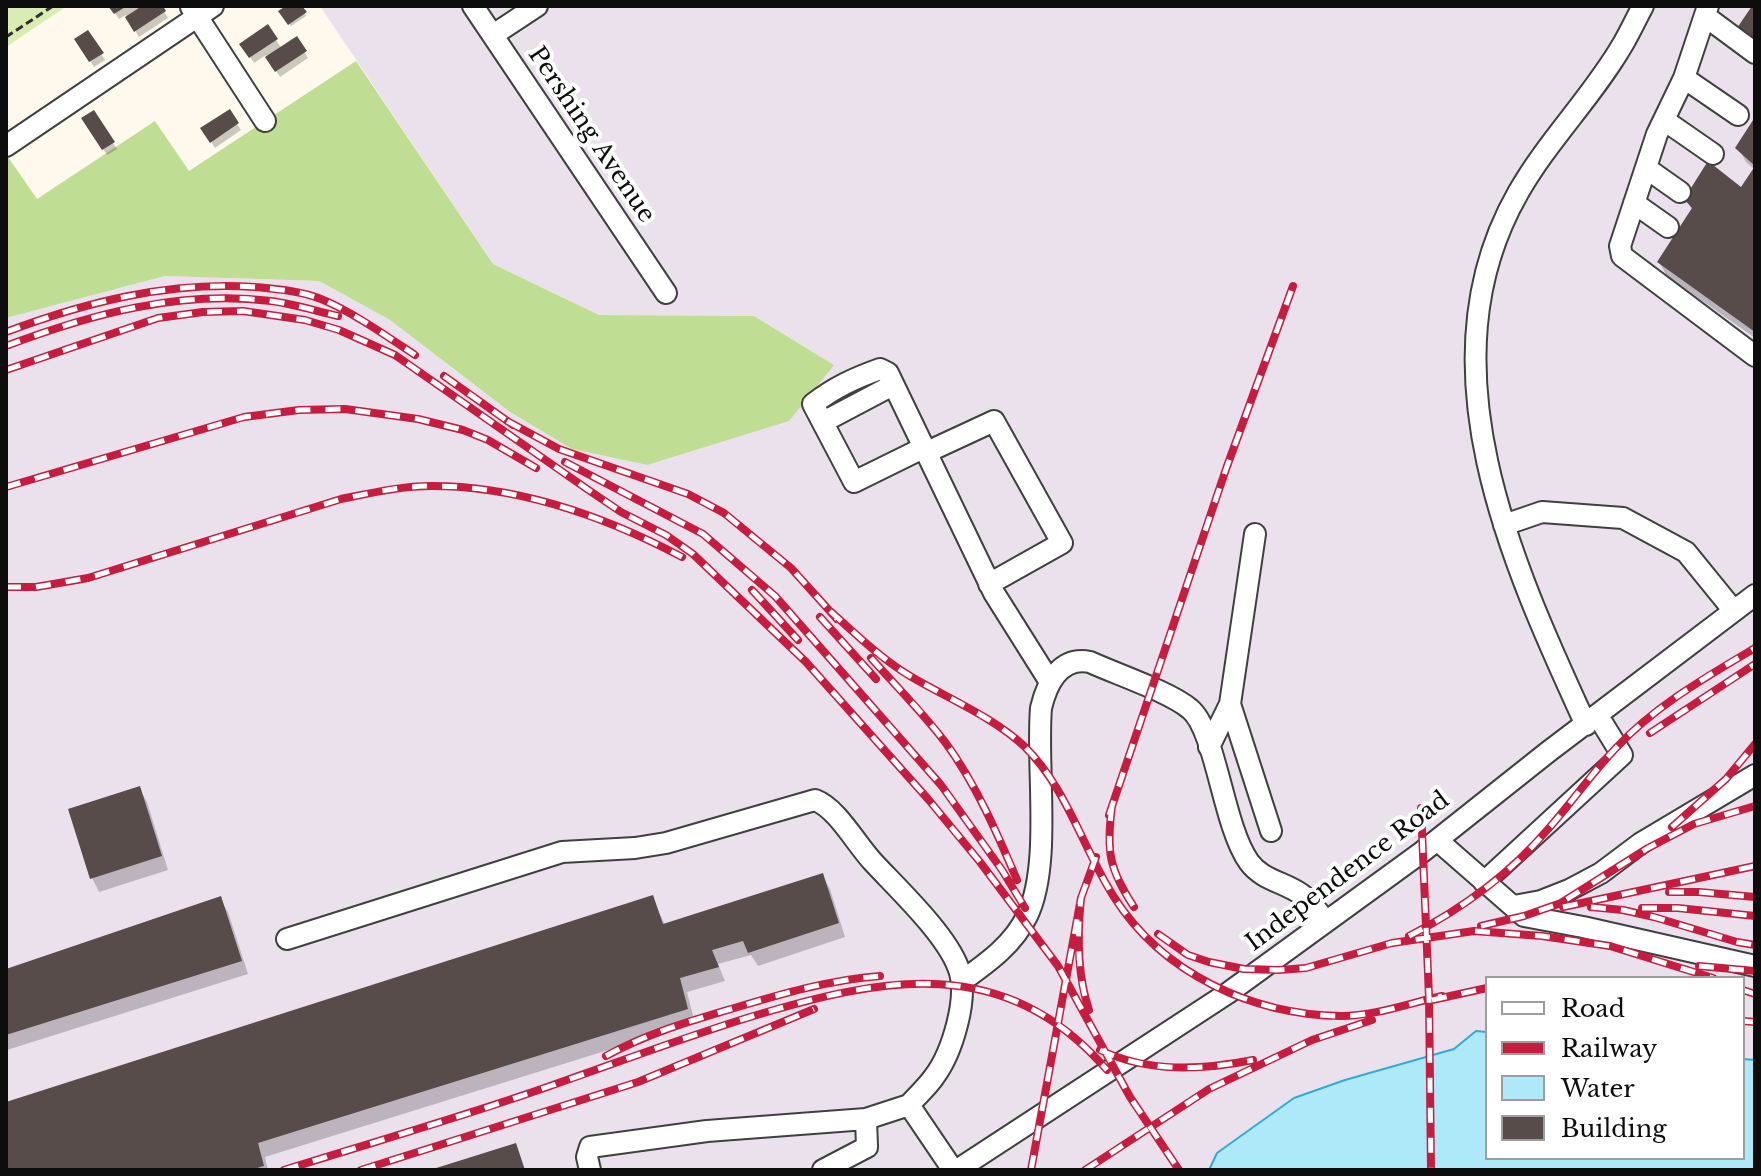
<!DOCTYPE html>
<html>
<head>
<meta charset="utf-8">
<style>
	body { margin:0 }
	#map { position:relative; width:1761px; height:1176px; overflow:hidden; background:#fff9ed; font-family:"Libre Baskerville",serif }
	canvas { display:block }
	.frame { position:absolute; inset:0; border:8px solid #0d0d0d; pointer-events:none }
	.legend { position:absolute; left:1485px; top:976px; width:260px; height:184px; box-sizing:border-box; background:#fff; border:2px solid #9e9e9e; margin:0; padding:10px 14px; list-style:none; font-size:24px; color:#0d0d0d }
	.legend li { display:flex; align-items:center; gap:16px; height:40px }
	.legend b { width:40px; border:2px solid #9e9e9e }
</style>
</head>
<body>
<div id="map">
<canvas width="1761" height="1176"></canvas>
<div class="frame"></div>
<ul class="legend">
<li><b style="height:10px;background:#fff"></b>Road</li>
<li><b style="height:10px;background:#c61c3d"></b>Railway</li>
<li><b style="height:22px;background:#aee9fa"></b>Water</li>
<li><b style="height:22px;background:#574c49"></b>Building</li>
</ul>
</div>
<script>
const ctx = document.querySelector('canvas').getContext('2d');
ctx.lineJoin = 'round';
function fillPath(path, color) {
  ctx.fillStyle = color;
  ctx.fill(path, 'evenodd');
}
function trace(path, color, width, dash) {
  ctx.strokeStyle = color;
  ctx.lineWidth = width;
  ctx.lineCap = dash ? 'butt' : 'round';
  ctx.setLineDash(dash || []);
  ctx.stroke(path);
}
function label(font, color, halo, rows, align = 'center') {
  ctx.font = font + ' "Libre Baskerville",serif';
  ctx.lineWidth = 8;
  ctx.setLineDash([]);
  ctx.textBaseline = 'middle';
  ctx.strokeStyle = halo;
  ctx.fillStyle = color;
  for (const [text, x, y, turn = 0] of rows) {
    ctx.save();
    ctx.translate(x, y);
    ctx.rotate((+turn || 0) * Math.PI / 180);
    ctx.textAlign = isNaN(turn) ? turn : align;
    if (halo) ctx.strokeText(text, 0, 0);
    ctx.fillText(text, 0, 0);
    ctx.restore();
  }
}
fillPath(new Path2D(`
	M320,6h1435v1054l-12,-1v-81h-256v54l-12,-1 -21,18 -109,31 -51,18 -77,55 -8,17h-1203v-852l159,-42 154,5 71,39 120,92 62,37 75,16 187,-100 -80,-49 -155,-1 -106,-51z`), '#eae1ed');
fillPath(new Path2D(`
	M6,6h61l-61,41z`), '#d9ecb4');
fillPath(new Path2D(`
	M356,61l137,203 106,51 155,1 80,49 -45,56 -142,44 -75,-16 -62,-37 -120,-92 -71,-39 -154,-5 -159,42v-164l31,45 118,-78 34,50z`), '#bfde93');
const water = new Path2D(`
	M1476,1031l11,1v126h256v-99l12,1v110h-546l8,-17 77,-55 51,-18 109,-31z`);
fillPath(water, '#aee9fa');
trace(water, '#31abd6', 2);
fillPath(new Path2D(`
	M110,6h51l7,12 -29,19 -13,-22 -7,4z
	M289,6h11l6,10 -15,10 -10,-14z
	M88,33l17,27 -11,7 -17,-27z
	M297,39l11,19 -28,19 -14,-22 -12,8 -12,-19 34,-4 6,9z
	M93,112l24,37 -10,6 -23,-36z
	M229,112l12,18 -26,18 -12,-19z
	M1755,121v217l-88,-62 -8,-14 33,-52 -6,-11 56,-9 13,-20 -9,-8 -8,-14z
	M139,788l8,14 21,68 -69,22 -7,-14z
	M822,876l8,13 15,48 -87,29 -7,-11 -33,9 7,17 -38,11 8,31 -430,134 3,13h-262v-66l646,-207 13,28z
	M220,899l8,13 20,62 -241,76 -1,-79z`), '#0003');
fillPath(new Path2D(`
	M108,6h19l-13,8z
	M142,6h21l3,5 -32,21 -9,-15z
	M286,6h16l5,6 -19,13 -10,-14z
	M1752,6h3v38l-20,-13z
	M268,24l10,15 -29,19 -10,-14z
	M88,30l16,23 -15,9 -15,-23z
	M297,36l10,15 -32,21 -10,-15z
	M230,109l9,14 -29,20 -10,-15z
	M94,110l21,32 -13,8 -21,-32z
	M1755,117v215l-98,-70 35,-54 -8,-9 24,-38 33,26 14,-21 -20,-18z
	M140,786l22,70 -72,23 -22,-70z
	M823,873l16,50 -91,30 -5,-12 -31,9 7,17 -39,11 8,31 -430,134 6,23 -14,4h-244v-68l647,-207 10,29z
	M221,896l21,65 -236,74v-66z
	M516,1143l9,27h-92v-1z`), '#574c49');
const minor = new Path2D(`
	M473,6l193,287
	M1708,6l-24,72 -27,56 -37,112 2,10 133,100
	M191,7l74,114
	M1705,16l50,37
	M493,35l44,-29
	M1684,78l54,37
	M1664,120l49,34
	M6,146l207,-140
	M1646,168l34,24
	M1634,203l34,24
	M823,422l70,-37
	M923,448l-69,34 -41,-78c22,-17 42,-26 67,-35l8,4 106,220 56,89
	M925,453l69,-32 68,122 -73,41
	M1504,525l38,-13 81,6 63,34 48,59
	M1230,704l41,127
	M1586,725c-74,-161 -166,-361 -68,-532 30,-53 75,-97 105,-149 7,-12 13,-25 20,-38
	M1209,747l21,-43 25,-170
	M1437,840l87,76 59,11 172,39
	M1484,882l138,-127 -24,-39
	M1514,906l27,-5 28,-11 32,-17 40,-30 114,-68
	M287,939l275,-87 73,-4 31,-5 149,-43c22,8 41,44 58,62 25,27 72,71 85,105 12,29 -6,86 -24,110 -7,10 -17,19 -25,28l44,65
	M962,981c25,-18 51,-36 65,-65 25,-51 9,-149 14,-208 6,-25 19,-52 49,-46 26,12 80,30 100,47 26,21 33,117 59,153 13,18 35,20 52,32 10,6 17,18 24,27
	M590,1170l-3,-13 3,-10 117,-16 159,-12 43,-14
	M823,1170l44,-23 -1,-28
	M957,1170l271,-177 194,-141 126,-100 207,-157`);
trace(minor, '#404040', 24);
trace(new Path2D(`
	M6,37l47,-31`), '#2f2f2f', 3, [8, 4]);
trace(minor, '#fff', 20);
const rail = new Path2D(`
	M6,332c80,-30 163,-51 249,-45 21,2 46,4 66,12 30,12 67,38 94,56
	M6,346c85,-32 174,-56 265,-45 23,3 45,10 67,15
	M6,370l152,-52 45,-6 40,-1 62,9 34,10 56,25 192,134 34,23 45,23 27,19 113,108 122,137 52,63 78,104 72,131 49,73
	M444,376l69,49
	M507,421l52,28 129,45 36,19 67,55 46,51
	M565,462l138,72 72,62 166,189 61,85 23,38
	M6,487l238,-70 55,-7 46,-1 73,10 45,11 25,10 48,28
	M6,587h30l52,-9 253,-79c30,-6 60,-13 91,-13 87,0 174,31 250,71
	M752,590l46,50
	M830,611c26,23 50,47 80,65 37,22 83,41 114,70 43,42 58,101 90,151 48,76 138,118 227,119 34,0 69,-13 101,-20
	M820,617l56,62
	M871,658c25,28 52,55 74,84 31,42 52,91 72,138
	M1650,733l105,-69
	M1112,806c-6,45 -3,63 22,101
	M1421,808l8,189 2,173
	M1109,815l117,-346 67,-183
	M1672,827l54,-48 29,-35
	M1669,892h30l56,5
	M1081,898l15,-41
	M1563,907l192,-41
	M1591,907l32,3 31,7 83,25 18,3
	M1642,908h36l77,8
	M1481,926l43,-10 37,-13 87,-55 46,-24 61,-18
	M1158,934l30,21 21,7 35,7 35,1 27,-2 86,-25 82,-12 68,5 68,10 103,32
	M1409,936c53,-27 101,-62 140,-108 23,-26 43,-55 67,-80 39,-42 90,-71 139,-100
	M1699,966l56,5
	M1743,990l12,4
	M1432,1000l55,-12
	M1743,1021l12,1
	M1100,1050c49,23 102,20 153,10
	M606,1056c40,-22 81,-34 125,-47 50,-15 97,-29 149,-33
	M284,1170c89,-28 178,-53 266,-84 66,-23 132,-48 200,-69 132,-40 255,-65 357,53
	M361,1170l277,-88 176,-73
	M1031,1170l50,-272c-4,38 -4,76 8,112
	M1085,1170l124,-81 103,-49 60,-20`);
trace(rail, '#c61c3d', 8);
trace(rail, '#fff', 5, [15]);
label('24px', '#0d0d0d', '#fff', [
	["Pershing Avenue",591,135,56],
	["Independence Road",1348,872,-37]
]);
</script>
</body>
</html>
